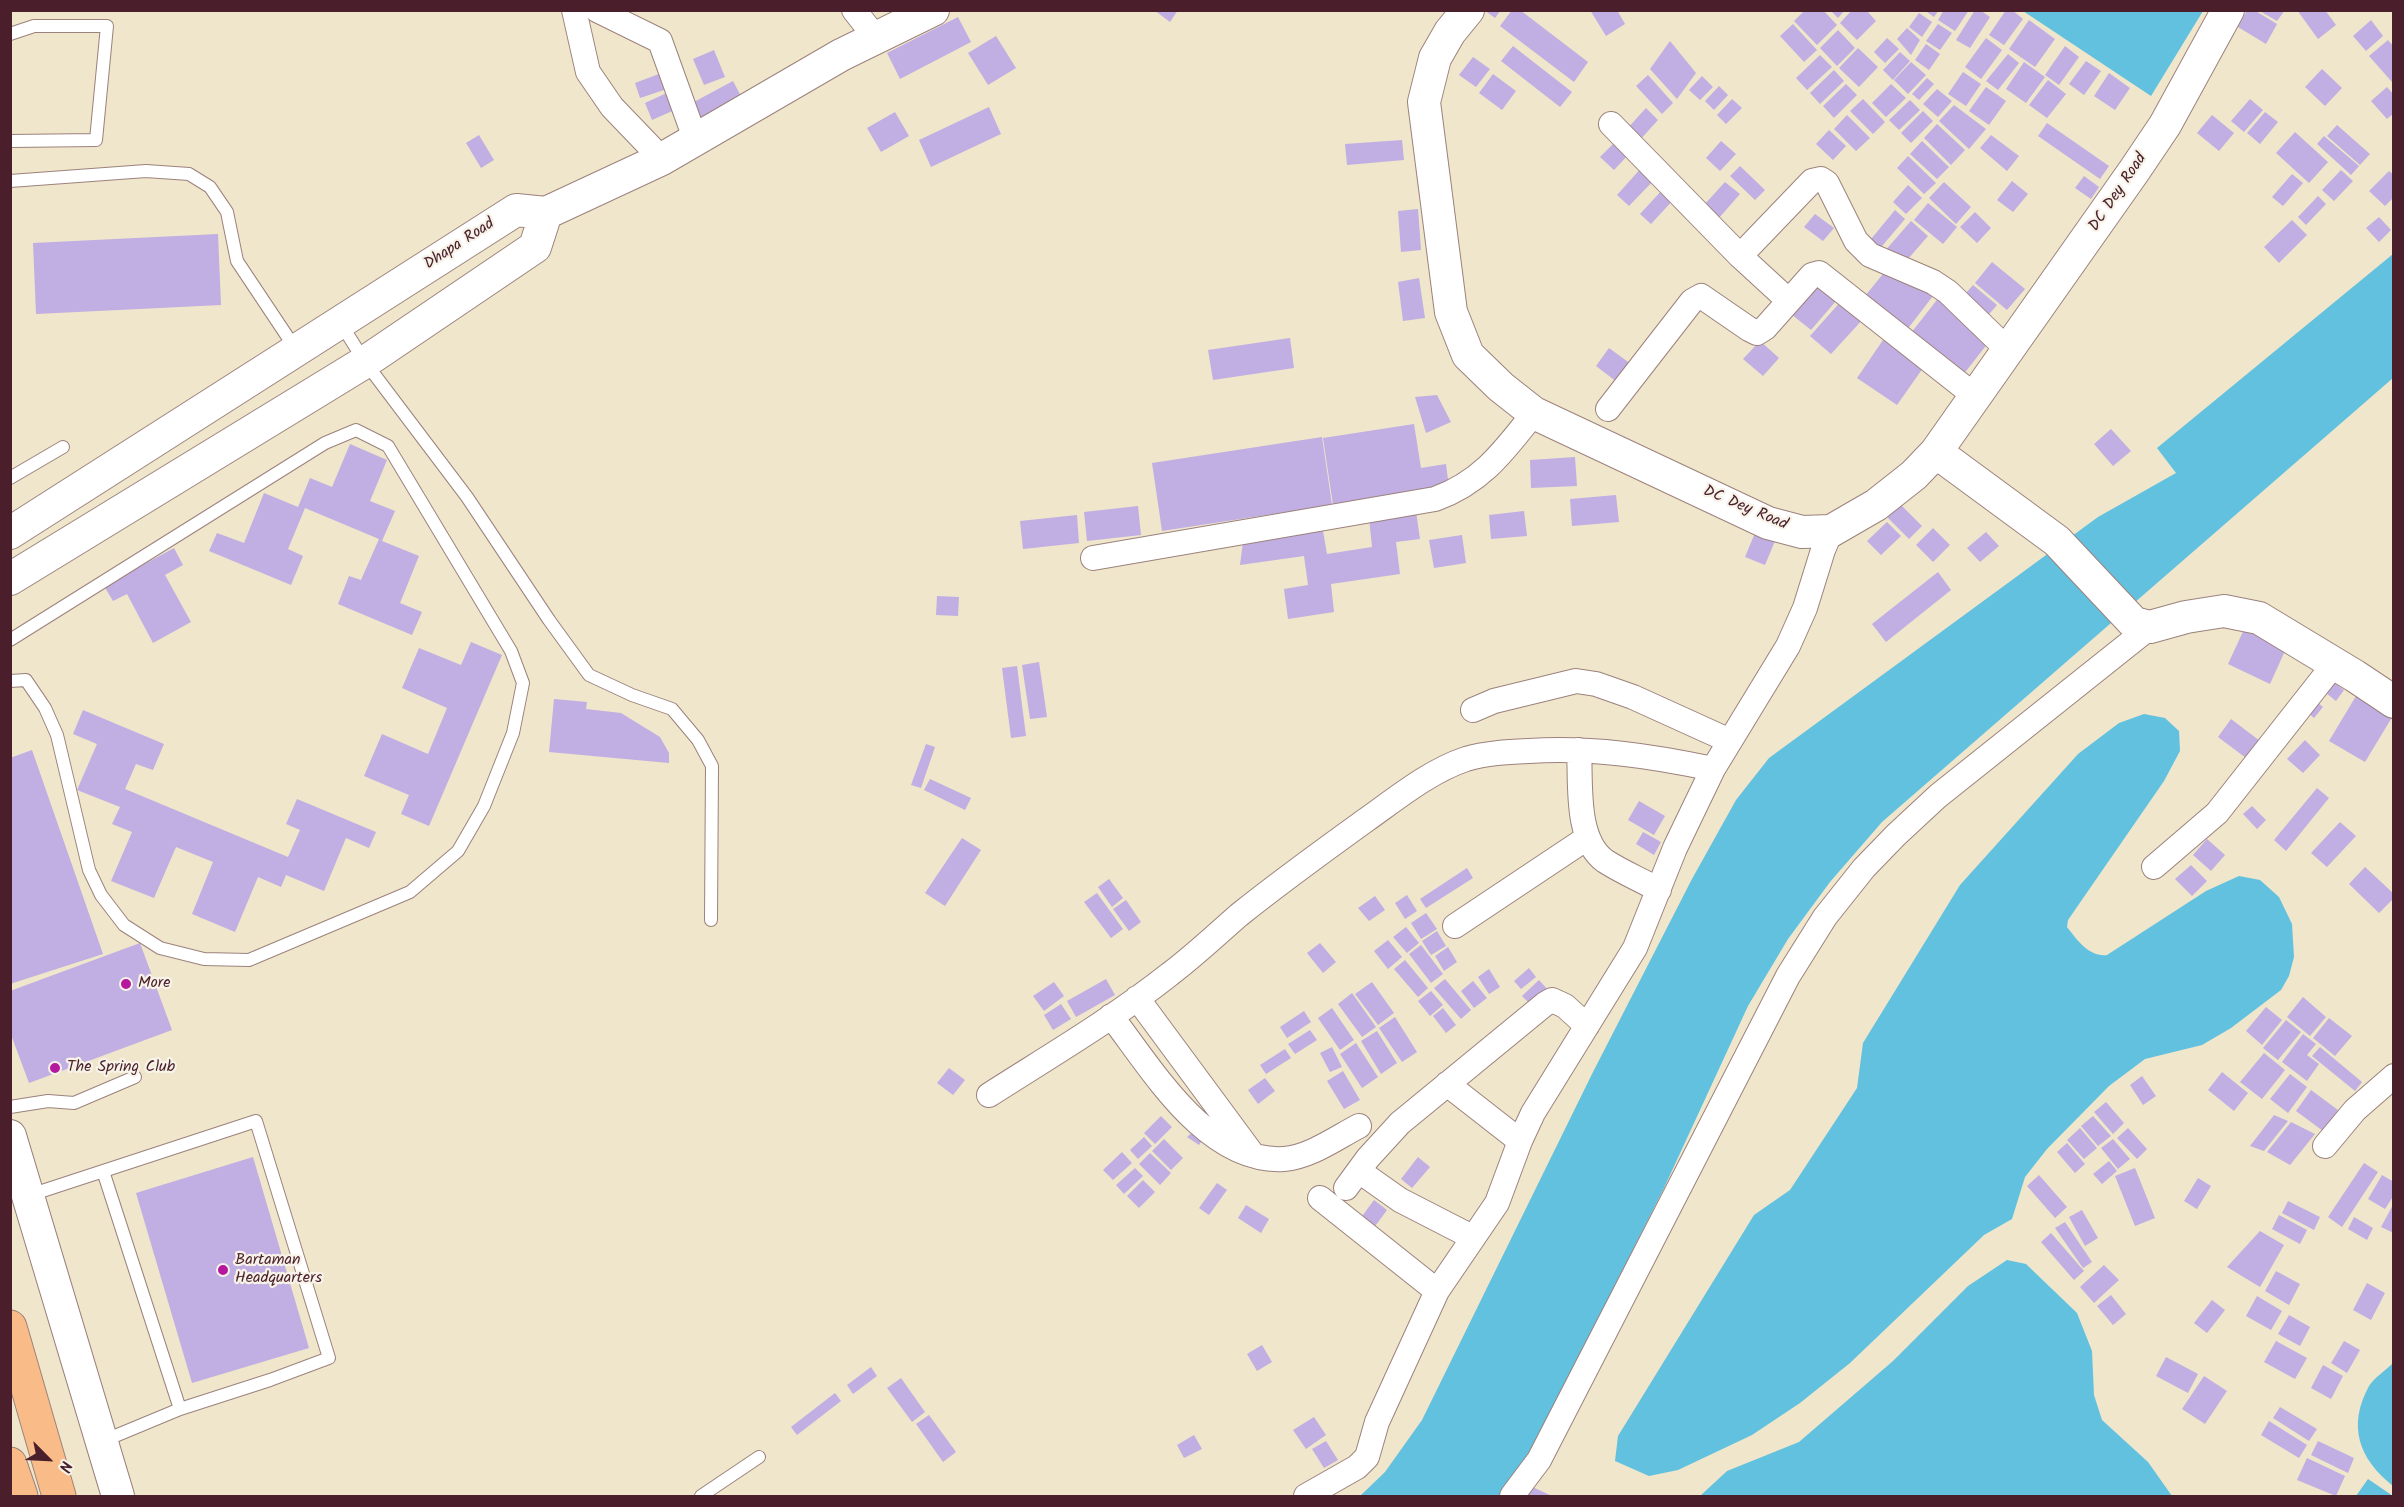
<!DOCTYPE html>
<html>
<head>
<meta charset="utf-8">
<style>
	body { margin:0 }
	#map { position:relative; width:2404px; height:1507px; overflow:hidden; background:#efe6cc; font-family:Kalam,sans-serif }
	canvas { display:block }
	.frame { position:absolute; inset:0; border:12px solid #4a1f2b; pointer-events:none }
	.north { position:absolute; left:18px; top:1429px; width:60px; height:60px; -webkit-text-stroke:4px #f7f3e8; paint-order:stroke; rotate:114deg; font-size:16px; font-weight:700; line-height:24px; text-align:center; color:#4a1f2b }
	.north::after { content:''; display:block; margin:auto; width:21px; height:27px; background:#4a1f2b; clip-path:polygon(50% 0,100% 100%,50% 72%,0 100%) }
</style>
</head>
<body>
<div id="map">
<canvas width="2404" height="1507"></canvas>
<div class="frame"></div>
<div class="north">N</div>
</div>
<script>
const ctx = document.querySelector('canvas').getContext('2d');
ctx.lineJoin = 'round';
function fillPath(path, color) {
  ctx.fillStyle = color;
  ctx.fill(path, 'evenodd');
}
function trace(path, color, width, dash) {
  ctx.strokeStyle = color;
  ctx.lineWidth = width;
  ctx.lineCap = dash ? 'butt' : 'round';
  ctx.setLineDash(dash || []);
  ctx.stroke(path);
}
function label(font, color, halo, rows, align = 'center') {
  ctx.font = font + ' Kalam,sans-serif';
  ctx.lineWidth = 4.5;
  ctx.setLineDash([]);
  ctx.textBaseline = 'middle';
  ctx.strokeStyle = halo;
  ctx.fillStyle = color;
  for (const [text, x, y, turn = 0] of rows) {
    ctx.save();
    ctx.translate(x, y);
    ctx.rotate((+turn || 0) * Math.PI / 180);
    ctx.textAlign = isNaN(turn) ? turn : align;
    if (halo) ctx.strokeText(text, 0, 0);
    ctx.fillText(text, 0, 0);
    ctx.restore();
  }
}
fillPath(new Path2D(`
	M2023,11h180l-52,85z
	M2393,254v124l-511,444 -52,60 -42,57 -40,67 -84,182 -86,171 -59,114 -20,23h-139l25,-24 37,-52 171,-348 99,-193 44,-79 33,-42 329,-241 78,-44 -19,-25z
	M2144,714l21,4 14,13 1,20 -16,30 -96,139 -1,7c11,14 22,30 40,28l99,-64 33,-15 21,4 19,17 13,27 2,33 -5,19 -8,14 -50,38 -29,17 -57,14 -36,27 -62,63 -22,28 -13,42 -28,16 -134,128 -50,40 -48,32 -74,35 -29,6 -34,-15 3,-25 136,-221 36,-25 67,-102 6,-45 97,-158 118,-131 41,-31z
	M2007,1260l19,4 51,49 15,38 2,44 8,25 46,42 24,34h-472l27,-25 72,-29 94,-81 75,-75z
	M2393,1363v123c-34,-27 -46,-60 -24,-100 5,-8 17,-16 24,-23z
	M2368,1479l25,17h-37z`), '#61c1df');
fillPath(new Path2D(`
	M1154,10h24l-8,12z
	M1484,10h17l-6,8z
	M1512,10h8l68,52 -14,20 -74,-56z
	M1590,10h27l8,14 -19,12z
	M1805,10h18l14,15 -20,20 -23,-24z
	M1830,10h15l-7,8z
	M1852,10h14l10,11 -19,19 -17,-17z
	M1924,10h15l-5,7z
	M1944,10h25l-14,21 -17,-11z
	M1975,10h5l10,7 -20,31 -14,-8z
	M2006,10h6l11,9 -19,26 -15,-10z
	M2247,10h7l23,14 -11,20 -28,-17z
	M2258,10h27l-8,11z
	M2297,10h28l11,15 -18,14z
	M1919,13l13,9 -10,15 -13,-10z
	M958,17l13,25 -71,37 -13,-26z
	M2029,20l26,19 -20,28 -26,-18z
	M2371,20l12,16 -17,15 -13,-15z
	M1793,24l24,26 -13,12 -24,-26z
	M1938,24l14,9 -12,17 -14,-9z
	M1907,28l13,12 -9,15 -14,-16z
	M1838,30l17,18 -18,18 -17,-18z
	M996,36l20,32 -28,17 -20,-32z
	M1887,38l12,11 -14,14 -11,-11z
	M1986,38l16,12 -21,29 -16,-12z
	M2388,40l6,7v33l-2,2 -23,-26z
	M1670,41l26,32 -19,26 -27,-30z
	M1926,44l14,10 -11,16 -14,-10z
	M1513,46l59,46 -12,15 -59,-46z
	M2065,46l14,11 -20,28 -14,-10z
	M1858,48l20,19 -19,20 -20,-19z
	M714,50l11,27 -21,8 -11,-26z
	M1900,52l10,9 -17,19 -10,-10z
	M2008,54l11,9 -21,27 -12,-9z
	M1820,55l12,12 -25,23 -11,-12z
	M1473,57l17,12 -14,18 -17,-12z
	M2086,61l15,10 -17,24 -15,-11z
	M1911,62l15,13 -18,19 -14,-14z
	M2024,62l21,15 -19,26 -20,-14z
	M2322,69l20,19 -17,18 -20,-19z
	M1834,70l10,11 -24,23 -10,-11z
	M664,72l6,16 -30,10 -5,-15z
	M1963,72l18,12 -15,22 -18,-12z
	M2109,73l21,15 -15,22 -21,-14z
	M1493,74l23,17 -14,19 -23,-17z
	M1648,75l25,28 -11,11 -26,-28z
	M1702,76l11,11 -13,13 -11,-10z
	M1927,78l7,6 -15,16 -7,-6z
	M2048,80l18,14 -19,24 -18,-13z
	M733,81l11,21 -41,22 -11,-21z
	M1846,84l11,11 -23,23 -11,-12z
	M1891,84l15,14 -20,19 -14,-14z
	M1719,86l9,9 -14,15 -9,-9z
	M1986,87l20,14 -17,24 -20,-14z
	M2387,87l7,8v18l-7,6 -16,-18z
	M1937,89l15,12 -14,16 -15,-13z
	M671,91l8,17 -27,12 -7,-17z
	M1732,99l10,9 -16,16 -9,-9z
	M1863,99l22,23 -12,12 -23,-23z
	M2250,99l13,11 -19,22 -13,-11z
	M1910,100l10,10 -21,20 -10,-10z
	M1954,105l32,24 -17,20 -30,-28z
	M989,107l12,27 -70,33 -12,-27z
	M1646,108l12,12 -20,22 -12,-12z
	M1923,111l10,10 -22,22 -10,-10z
	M895,112l14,24 -28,16 -14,-24z
	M2265,112l13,10 -18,22 -13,-11z
	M1847,115l23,23 -14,13 -22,-22z
	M2212,115l22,18 -15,18 -22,-18z
	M2047,123l62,43 -9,13 -62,-43z
	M1937,124l28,26 -14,15 -27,-27z
	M2337,125l33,29 -10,11 -33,-29z
	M1829,130l17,16 -13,14 -17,-16z
	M2295,132l33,30 -19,21 -33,-30z
	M479,135l15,25 -13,8 -15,-25z
	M1991,135l28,21 -12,15 -27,-23z
	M2324,136l35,30 -8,9 -34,-31z
	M1402,140l2,20 -57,5 -2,-21z
	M1616,141l13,13 -15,16 -14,-13z
	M1721,141l15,13 -16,17 -14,-13z
	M1922,141l27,26 -12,12 -27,-25z
	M1908,156l28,27 -12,11 -27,-26z
	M1643,166l13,12 -27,28 -12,-11z
	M1740,166l25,24 -10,10 -25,-24z
	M2341,170l12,11 -19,20 -12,-11z
	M2389,171l5,4v22l-9,9 -16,-15z
	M2292,174l11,9 -20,23 -11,-9z
	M2084,176l15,11 -8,12 -16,-11z
	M2012,181l16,13 -15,18 -16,-12z
	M1725,182l15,12 -21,24 -15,-13z
	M1944,182l27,25 -15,17 -27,-26z
	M1908,185l14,13 -16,16 -13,-12z
	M1664,188l11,10 -24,26 -11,-10z
	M2318,196l8,8 -20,21 -8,-8z
	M1928,203l29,24 -14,17 -29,-24z
	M1418,209l3,41 -20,2 -3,-41z
	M1895,210l10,9 -28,33 -10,-8z
	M1975,212l16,16 -14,15 -17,-16z
	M1815,214l19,14 -11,13 -19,-14z
	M2379,217l12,13 -12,12 -13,-14z
	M2292,220l15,15 -28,28 -15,-16z
	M1911,221l17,15 -27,31 -17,-15z
	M218,234l3,71 -185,9 -3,-71z
	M1992,262l33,27 -18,21 -32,-27z
	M1887,269l49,23 -33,43 -38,-39z
	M1419,278l6,40 -22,3 -5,-39z
	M1816,284l20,17 -25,29 -20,-16z
	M1973,285l24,20 -14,16 -24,-20z
	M1940,296l52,42 -29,37 -52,-42z
	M1843,299l21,19 -33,36 -21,-18z
	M1290,338l4,30 -81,12 -5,-30z
	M1883,340l40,28 -26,37 -40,-27z
	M1760,341l19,17 -16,18 -20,-17z
	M1609,348l22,16 -14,18 -21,-16z
	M1437,395l14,27 -25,11 -11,-36z
	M1414,424l7,44 25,-4 3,24 -116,17 -10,-67z
	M2111,429l20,22 -18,15 -19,-22z
	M1322,437l10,68 -170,26 -10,-68z
	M350,444l37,16 -17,41 25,10 -13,30 37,15 -19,47 22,9 -10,23 -74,-31 11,-28 12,4 18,-41 -74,-31 -17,41 15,7 -12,29 -82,-34 8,-18 27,10 20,-50 34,14 12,-29 22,9z
	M1575,457l2,29 -46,2 -1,-28z
	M1616,495l3,27 -47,4 -2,-27z
	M1898,502l24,24 -13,13 -24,-24z
	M1138,506l3,29 -54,6 -3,-29z
	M1416,511l4,28 -24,3 4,32 -69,10 3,28 -46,7 -4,-30 24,-4 -4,-29 -64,9 3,-23 80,-11 4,23 45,-7 -3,-29z
	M1524,511l3,25 -36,3 -2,-24z
	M1077,515l2,28 -56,6 -3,-28z
	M1887,522l14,14 -20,19 -14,-14z
	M1933,528l17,17 -17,17 -17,-17z
	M1986,532l13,14 -19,16 -13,-14z
	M1755,533l20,8 -10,24 -20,-8z
	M1462,535l4,28 -32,5 -5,-28z
	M174,548l9,17 -18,10 26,47 -38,21 -26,-49 -14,7 -9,-15z
	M1938,572l13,18 -65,52 -14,-18z
	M937,596l22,1 -1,19 -22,-1z
	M2247,623l42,19 -19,42 -42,-20z
	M471,642l31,13 -73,171 -28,-12 8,-19 -45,-19 18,-42 46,20 19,-46 -45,-20 17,-40 42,17z
	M1039,662l8,55 -17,2 -8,-54z
	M1017,666l9,70 -15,2 -9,-70z
	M2329,679l15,11 -8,11 -15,-12z
	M2359,691l35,23 -29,48 -36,-21z
	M2312,698l11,9 -9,11 -11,-10z
	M554,699l33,3 -1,7 35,4 39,24 9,16v10l-120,-11z
	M83,710l81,34 -11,26 -17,-6 -11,25 163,68 12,-27 -14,-6 11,-25 79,33 -7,16 -23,-10 -22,53 -38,-16 -5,12 -23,-10 -23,55 -43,-18 21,-52 -37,-15 -22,51 -43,-17 21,-49 -20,-8 8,-17 -43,-17 20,-46 -24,-10z
	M2231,719l29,22 -14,17 -28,-21z
	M2305,740l15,15 -17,18 -16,-14z
	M926,744l9,3 -14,41 -10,-3z
	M32,750l71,204 -93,30v-226z
	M930,779l41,19 -6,12 -41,-20z
	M2317,788l12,10 -43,53 -12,-11z
	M1639,801l26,15 -11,19 -26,-15z
	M2252,806l14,14 -9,9 -14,-15z
	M2340,822l16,14 -29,31 -16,-14z
	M1643,832l18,10 -7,13 -18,-11z
	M962,838l19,12 -36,56 -20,-13z
	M2207,839l18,16 -14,16 -18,-16z
	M2191,865l16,16 -15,15 -17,-17z
	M2365,867l29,27v4l-15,15 -30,-29z
	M1467,868l6,10 -47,30 -6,-9z
	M1109,879l14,19 -11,9 -14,-20z
	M1097,893l26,36 -12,9 -27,-36z
	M1407,895l10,16 -12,8 -10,-16z
	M1375,896l10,14 -16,11 -11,-13z
	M1126,900l15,22 -12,9 -16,-22z
	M1426,913l11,16 -16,10 -10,-16z
	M1406,927l13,16 -12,10 -14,-16z
	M1437,931l9,15 -15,9 -9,-14z
	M1388,940l14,17 -14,12 -14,-18z
	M140,943l32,87 -143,53 -19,-51v-41z
	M1320,943l16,19 -13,11 -16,-20z
	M1421,945l22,29 -12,9 -22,-29z
	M1448,947l9,15 -13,9 -9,-15z
	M1405,960l23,28 -10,9 -24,-28z
	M1529,968l7,9 -15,12 -7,-8z
	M1489,969l11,18 -11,7 -11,-17z
	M1106,979l9,16 -39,22 -9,-16z
	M1445,979l26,31 -10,9 -27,-31z
	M1539,980l9,10 -17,15 -9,-9z
	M1473,981l14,17 -13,10 -13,-17z
	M1054,982l10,14 -20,15 -11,-15z
	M1372,982l22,31 -16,12 -23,-31z
	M1431,991l12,14 -13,11 -12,-15z
	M1352,993l24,34 -14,10 -24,-33z
	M2303,997l23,20 -16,19 -23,-19z
	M1061,1004l10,15 -18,11 -9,-15z
	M2266,1007l16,13 -20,25 -16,-14z
	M1332,1008l22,32 -14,10 -22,-32z
	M1443,1008l13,17 -10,8 -13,-17z
	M1304,1011l7,11 -24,16 -7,-11z
	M1395,1017l22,35 -15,10 -23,-34z
	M2329,1018l23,18 -17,20 -22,-18z
	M2286,1020l15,12 -23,28 -15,-12z
	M1310,1030l7,10 -22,14 -7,-10z
	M1377,1031l20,32 -16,11 -20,-33z
	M2303,1034l13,10 -9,11 12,9 -12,17 -25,-19z
	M1356,1043l22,34 -16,11 -22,-34z
	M1332,1047l10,20 -12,5 -10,-19z
	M2320,1047l42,35 -7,9 -43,-35z
	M1285,1049l6,9 -25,16 -6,-9z
	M2264,1053l21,17 -23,29 -22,-17z
	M949,1068l16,12 -12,15 -16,-12z
	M1343,1071l17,29 -16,9 -17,-28z
	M2222,1072l26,21 -14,18 -26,-21z
	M2290,1074l17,13 -19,26 -18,-14z
	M2142,1076l14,20 -13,9 -13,-20z
	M1265,1078l10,13 -17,13 -10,-14z
	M2311,1090l27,20 -15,21 -27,-20z
	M2106,1102l18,21 -11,11 -19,-22z
	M2274,1115l14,6 -24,30 -14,-5z
	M1161,1116l11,11 -17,17 -11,-11z
	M2093,1116l18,20 -13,10 -17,-20z
	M2291,1122l24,12 -25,31 -23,-13z
	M2080,1128l17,20 -13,11 -17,-19z
	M2128,1128l19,21 -10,10 -20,-21z
	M1195,1130l10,6 -6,9 -12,-8z
	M1144,1137l8,9 -14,13 -8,-9z
	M1164,1139l19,19 -12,12 -19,-19z
	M2113,1139l17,20 -12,10 -17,-21z
	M2067,1143l18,21 -10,9 -18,-21z
	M1122,1152l10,11 -19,17 -10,-10z
	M1150,1153l21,20 -11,12 -21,-21z
	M253,1157l56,191 -117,35 -56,-190z
	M1418,1157l12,10 -18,21 -11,-9z
	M2109,1161l8,10 -15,13 -9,-10z
	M2364,1163l14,9 -36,55 -14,-10z
	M1135,1168l8,8 -19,18 -8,-9z
	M2135,1168l20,50 -20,8 -20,-50z
	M2039,1175l28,32 -12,11 -28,-32z
	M2382,1175l12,7v13l-9,14 -17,-10z
	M2198,1178l13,8 -14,23 -13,-8z
	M1143,1180l12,12 -16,16 -12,-12z
	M1217,1183l10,7 -18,25 -10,-7z
	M1374,1200l13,10 -14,19 -13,-10z
	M2288,1201l32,16 -6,13 -32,-17z
	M2394,1203v30l-13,-6z
	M1246,1205l23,14 -8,14 -23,-15z
	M2082,1210l16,28 -13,8 -16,-29z
	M2279,1215l28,15 -7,14 -28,-15z
	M2354,1217l19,11 -6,12 -19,-11z
	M2065,1222l27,40 -9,6 -28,-40z
	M2260,1231l24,14 -24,42 -33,-20z
	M2051,1233l33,38 -10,9 -33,-38z
	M2104,1265l15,15 -25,23 -14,-16z
	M2276,1271l24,13 -11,21 -24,-14z
	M2367,1283l18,10 -14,27 -18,-10z
	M2111,1295l15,19 -13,11 -16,-19z
	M2257,1296l25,15 -11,19 -25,-14z
	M2212,1300l13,10 -18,23 -13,-10z
	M2289,1315l21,12 -10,19 -22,-12z
	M2276,1341l31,17 -12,21 -31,-17z
	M2344,1341l16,9 -13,23 -16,-10z
	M1262,1345l10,17 -15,9 -10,-17z
	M2166,1357l32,17 -10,19 -32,-17z
	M2323,1365l20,11 -12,23 -20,-11z
	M871,1367l6,9 -24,18 -6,-9z
	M2204,1376l23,15 -22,33 -23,-15z
	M901,1378l24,34 -13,10 -25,-34z
	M835,1393l6,8 -44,34 -6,-8z
	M2280,1407l37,22 -8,12 -36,-23z
	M929,1415l27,37 -13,10 -27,-38z
	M1314,1417l12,18 -20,14 -13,-19z
	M2269,1421l38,24 -8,13 -38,-23z
	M1194,1435l8,14 -18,9 -7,-13z
	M1326,1441l12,19 -14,8 -12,-19z
	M2318,1441l36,17 -6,15 -37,-18z
	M2307,1458l38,18 -9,20 -39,-16z
	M1528,1485l24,11h-30z`), '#c1aee2');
const service = new Path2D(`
	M10,34l24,-8h73l-11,114 -86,1
	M10,181l136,-10 43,3 21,13 17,25 10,49 60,90
	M341,324l24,38 102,135 82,123 40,55 43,20 40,14 26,31 14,26 -1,154
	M10,478l53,-31
	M10,640l315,-197 31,-13 32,16 123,205 12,32 -10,50 -29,73 -26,45 -48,41 -161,68 -45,-1 -44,-11 -36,-23 -23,-30 -12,-25 -32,-135 -12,-27 -19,-28 -16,1
	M10,1107l38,-6 26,2 61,-26
	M103,1171l77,238
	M30,1195l226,-74 73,237 -59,22 -90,29 -77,32
	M701,1496l58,-39`);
const minor = new Path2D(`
	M574,10l14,62 24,35 50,52
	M597,10l63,31 36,100
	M854,10l22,28
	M1611,124l129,132 49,45
	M1740,256l72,-75 9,-2 6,4 29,58 14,14 63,27 15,10 60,58
	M1608,409l84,-108 9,-5 48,33 8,4 8,-5 47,-53 7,-2 156,123
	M1093,558l342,-59c47,-17 69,-48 99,-86
	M1473,710l21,-9 82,-20 20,3 37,13 97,44
	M1579,750c2,34 -4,89 26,111 17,11 36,19 54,29
	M2154,867l63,-54 118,-150
	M1455,926l132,-88
	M1137,998l116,157
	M1111,1016c41,53 96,148 173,143 26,-2 52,-21 75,-33
	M1447,1084l73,57
	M989,1095c61,-39 124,-76 181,-121 24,-18 46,-39 69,-59 41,-33 84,-64 127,-95 31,-22 64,-49 100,-61 20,-6 42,-7 63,-8 62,-4 123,5 184,18
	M2325,1146l30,-36 39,-34
	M1359,1171l41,29 72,37
	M1346,1188l22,-30 32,-35 145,-119 7,-4 13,6 22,20
	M1320,1198l117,93
	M1306,1496l51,-29 10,-10 10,-35 60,-131 60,-88 23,-62 13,-28 102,-165 40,-100 38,-79 75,-123 17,-38 18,-58 8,-19
	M1512,1496l27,-36 249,-484 37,-59 39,-49 32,-33 42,-39 212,-169`);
const tertiary = new Path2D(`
	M1468,10l-18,22 -15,26 -11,44 27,210 17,43 33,32 33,26 234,110 34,9 29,-1 45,-26 38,-30 22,-23 198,-281 31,-46 63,-115
	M1936,452l121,89 77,82 16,4 36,-10 38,-6 35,7 96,58 39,26
	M10,533l506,-323 30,3 116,-54 179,-104 92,-45
	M10,579l355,-217 170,-115 11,-34
	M10,1136l108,360`);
const primary = new Path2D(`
	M10,1327l49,169`);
const motorway = new Path2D(`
	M10,1464l11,32`);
trace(service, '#9c827c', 14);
trace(minor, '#9c827c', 26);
trace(tertiary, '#9c827c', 34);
trace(primary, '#9c827c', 35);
trace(motorway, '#9c827c', 35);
trace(service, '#fff', 12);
trace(minor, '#fff', 24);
trace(tertiary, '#fff', 32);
trace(primary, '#f9bc89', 33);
trace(motorway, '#f9bc89', 33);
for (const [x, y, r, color] of [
	[126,984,6,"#b5179e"],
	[55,1068,6,"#b5179e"],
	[223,1270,6,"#b5179e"]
]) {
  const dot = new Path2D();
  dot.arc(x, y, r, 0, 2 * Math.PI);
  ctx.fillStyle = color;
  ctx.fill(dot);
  trace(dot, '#f7f3e8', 2);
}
label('16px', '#4a1f2b', '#f7f3e8', [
	["DC Dey Road",2119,193,-56],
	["Dhapa Road",460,245,-33],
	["DC Dey Road",1745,509,23]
]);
label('16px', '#4a1f2b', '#f7f3e8', [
	["More",138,984],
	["The Spring Club",67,1068],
	["Bartaman",235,1261],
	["Headquarters",235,1279]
], 'left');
</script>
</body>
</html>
